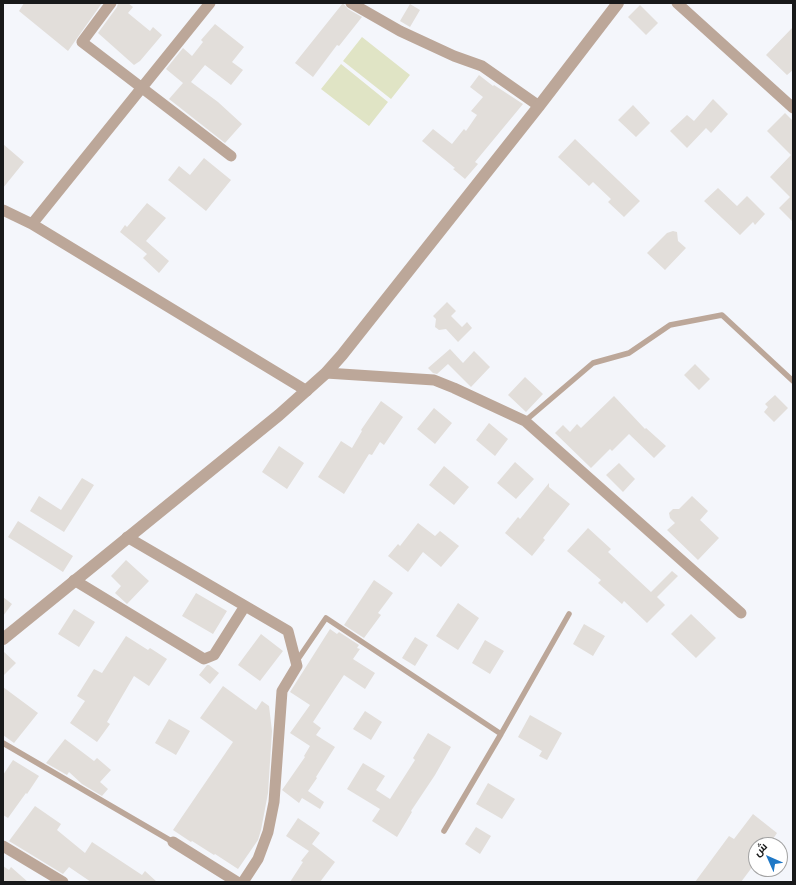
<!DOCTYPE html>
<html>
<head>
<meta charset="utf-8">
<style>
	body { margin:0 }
	#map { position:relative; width:796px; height:885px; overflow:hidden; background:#f4f6fb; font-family:"Archivo Narrow",Cairo,sans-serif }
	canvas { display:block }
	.frame { position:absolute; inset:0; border:4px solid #18191a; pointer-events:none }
	.north { position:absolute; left:748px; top:837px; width:40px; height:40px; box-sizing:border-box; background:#fff; border:1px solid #a3a3a3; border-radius:50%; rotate:315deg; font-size:11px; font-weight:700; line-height:16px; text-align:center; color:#18191a }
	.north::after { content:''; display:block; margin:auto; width:14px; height:18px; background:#1f78c6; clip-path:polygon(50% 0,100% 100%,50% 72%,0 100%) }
</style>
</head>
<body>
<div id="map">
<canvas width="796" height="885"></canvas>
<div class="frame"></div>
<div class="north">ش</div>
</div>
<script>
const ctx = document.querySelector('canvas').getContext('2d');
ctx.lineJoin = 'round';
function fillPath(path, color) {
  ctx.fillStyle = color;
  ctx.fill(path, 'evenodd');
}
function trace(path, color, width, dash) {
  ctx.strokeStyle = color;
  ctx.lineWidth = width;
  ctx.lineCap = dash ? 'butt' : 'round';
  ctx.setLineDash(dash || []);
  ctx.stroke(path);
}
fillPath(new Path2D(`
	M362,37l48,38 -19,24 -48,-38z
	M341,64l47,38 -19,24 -48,-37z`), '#e0e4c5');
fillPath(new Path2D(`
	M24,3h78l-34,48 -49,-40z
	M118,3h10l5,4 -5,6 22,18 3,-4 9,8 -22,26 -6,4 -36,-32 19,-26z
	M343,3l5,6 14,8 -23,29 -2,-1 -24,32 -18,-14z
	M410,4l10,6 -10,17 -10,-6z
	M640,5l18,18 -12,12 -18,-18z
	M215,24l29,23 -12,15 11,8 -12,15 -26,-20 -14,17 27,20 24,22 -17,19 -56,-44 14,-16 -17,-14 17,-21 9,8 11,-14 -2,-2z
	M793,27v43l-6,5 -21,-20z
	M479,75l14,11 1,-1 29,19 -48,58 3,2 -13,15 -12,-10 2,-1 -33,-27 11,-12 19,15 12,-15 2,2 11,-16 -6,-4 12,-14 -13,-10z
	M713,99l15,15 -17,19 -5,-5 -19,20 -17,-17 17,-16 7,6z
	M633,105l17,18 -14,14 -18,-17z
	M785,113l8,8v101l-14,-14 11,-11 -20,-20 21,-22 -24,-24z
	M575,139l65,62 -16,16 -16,-15 3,-3 -18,-17 -4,4 -31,-29z
	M3,144l21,18 -21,26z
	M204,158l27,22 -25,31 -38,-31 11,-14 11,9z
	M718,188l19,18 10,-10 18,18 -10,11 -2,-3 -13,13 -36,-34z
	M147,203l19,15 -20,23 23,20 -10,12 -16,-15 4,-4 -27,-22 5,-7 2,2z
	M673,231l4,1 1,9 8,7 -21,22 -18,-17 20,-20z
	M447,302l9,9 -5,5 11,11 5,-5 5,6 -14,14 -12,-13 -7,1 -4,-3 1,-8 -3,-3z
	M450,349l13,14 11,-12 16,16 -19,20 -23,-23 -11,10 -4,-1 -5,-5z
	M695,364l15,15 -11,11 -15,-15z
	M525,377l18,17 -17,18 -18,-17z
	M775,395l13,13 -14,14 -10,-10 4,-5 -3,-3z
	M614,396l31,33 1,-1 20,18 -12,12 -25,-24 -17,17 -2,-2 -19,19 -36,-35 8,-8 7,7 7,-8 4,4z
	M381,401l22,16 -19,28 -4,-3 -8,13 -3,-1 -25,40 -26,-17 23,-36 11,7 10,-17 -1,-1z
	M434,408l18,15 -17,21 -18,-15z
	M489,423l19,16 -13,17 -19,-16z
	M279,446l25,17 -17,26 -25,-17z
	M515,462l19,17 -18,20 -19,-16z
	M619,463l16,16 -12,13 -17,-17z
	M444,466l25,21 -15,18 -25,-20z
	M82,478l12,7 -30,47 -34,-21 9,-15 22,14z
	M549,483v4l21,17 -27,34 2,2 -13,16 -27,-23 13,-16 2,2z
	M692,496l16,15 -8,9 19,18 -21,22 -31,-30 8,-7 -5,-5 -1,-5 4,-4h6z
	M18,521l55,35 -10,16 -55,-35z
	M418,523l17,13 5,-5 19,15 -18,21 -18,-15 -15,20 -20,-16 10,-12 2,2z
	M588,528l23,21 -3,3 43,40 21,-21 6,5 -21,21 8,8 -18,18 -23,-22 -2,3 -24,-21 3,-3 -34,-29z
	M126,560l23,21 -22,23 -12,-11 6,-7 -10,-10z
	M374,580l19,13 -15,20 3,2 -17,23 -20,-13z
	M196,593l31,18 -14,23 -31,-18z
	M3,597l9,7 -9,12z
	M458,603l21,15 -21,32 -22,-14z
	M74,609l21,13 -16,25 -21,-13z
	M691,614l25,24 -20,20 -25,-24z
	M584,624l21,12 -12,20 -20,-12z
	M330,629l7,5 2,-2 20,13 -2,3 3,1 -7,10 22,14 -10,16 -21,-14 -31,47 8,6 -5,7 19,12 -19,30 1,1 -9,13 16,11 -4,7 -18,-11 -3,5 -17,-13 23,-33 -1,-1 6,-10 -20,-13 20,-28 -20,-13z
	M261,634l22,17 -23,30 -22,-16z
	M126,636l22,14 2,-2 17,11 -18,27 -15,-10 -27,46 3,2 -13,18 -27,-19 15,-22 -8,-5 17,-27 8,4z
	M415,637l13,8 -13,21 -13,-8z
	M485,640l19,11 -14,23 -18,-11z
	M3,651l13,12 -13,13z
	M207,665h2l10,8 -9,11 -11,-9z
	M223,686l33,24 6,-9 7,5 3,25 -4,62 -7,37 -3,10 -20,29 -23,-15 -1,1 -22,-14 -1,1 -18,-12 60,-88 -33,-24z
	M3,687l35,26 -24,30 -11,-8z
	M365,711l17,11 -11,18 -18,-11z
	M530,715l32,18 -15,27 -8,-4 3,-5 -24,-14z
	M169,719l21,12 -14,24 -21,-12z
	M428,733l23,14 -16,28 -24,36 1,1 -15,25 -25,-16 8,-12 -33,-20 16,-26 22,13 -9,14 14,9 25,-39 -2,-2z
	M65,739l29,22 3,-3 14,12 -11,12 8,7 -6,7 -20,-12 -13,-12 -2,3 -21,-12z
	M13,760l26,16 -12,18 -1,-1 -18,25 -5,-3v-40z
	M488,783l27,16 -13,20 -26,-15z
	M35,806l26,18 -4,6 28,23 7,-11 50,33 3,-4 12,11h-66l-22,-15 -6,7 -54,-33z
	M753,814l24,19 -8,12h-13v17l-15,20h-46l34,-46 5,3z
	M298,818l22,15 -8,11 23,18 -15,20h-30l13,-20 -2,-1 8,-10 -23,-15z
	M476,827l15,9 -11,18 -15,-10z
	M3,866l6,4 2,-3 17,15h-25z`), '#e2deda');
trace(new Path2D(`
	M525,421l68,-58 36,-10 41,-28 52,-10 71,66
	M296,662l30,-44 175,116 -57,97
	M501,734l68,-120
	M3,743l170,99`), '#bca799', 5.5);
trace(new Path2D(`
	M111,3l-29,39 149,114
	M351,3l49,28 54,25 28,10 57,40
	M677,3l116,105
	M3,210l29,14 275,167
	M32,224l178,-221
	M326,373l108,7 20,8 71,33 216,192
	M127,537l161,94 9,35 -15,25 -8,111 -6,30 -10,27 -15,23
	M74,580l130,79 10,-4 31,-49
	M173,842l64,40
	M3,846l60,36`), '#bca799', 11);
trace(new Path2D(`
	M3,639l276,-224 47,-42 16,-18 197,-249 79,-103`), '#bca799', 12);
</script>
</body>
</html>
